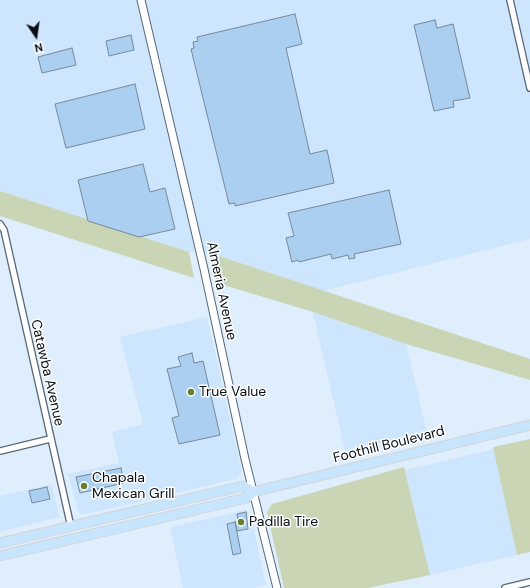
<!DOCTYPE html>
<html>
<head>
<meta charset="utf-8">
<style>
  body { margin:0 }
  #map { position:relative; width:530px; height:588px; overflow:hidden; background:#dfeefd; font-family:"DM Sans",sans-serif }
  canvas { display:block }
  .north { position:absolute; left:16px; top:16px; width:40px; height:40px; -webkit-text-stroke:3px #fff; paint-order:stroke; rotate:167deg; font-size:11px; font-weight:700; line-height:16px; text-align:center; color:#080e13 }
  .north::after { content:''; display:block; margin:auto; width:14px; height:18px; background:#080e13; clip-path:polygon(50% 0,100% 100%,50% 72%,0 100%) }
</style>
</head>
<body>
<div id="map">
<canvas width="530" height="588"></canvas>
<div class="north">N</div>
</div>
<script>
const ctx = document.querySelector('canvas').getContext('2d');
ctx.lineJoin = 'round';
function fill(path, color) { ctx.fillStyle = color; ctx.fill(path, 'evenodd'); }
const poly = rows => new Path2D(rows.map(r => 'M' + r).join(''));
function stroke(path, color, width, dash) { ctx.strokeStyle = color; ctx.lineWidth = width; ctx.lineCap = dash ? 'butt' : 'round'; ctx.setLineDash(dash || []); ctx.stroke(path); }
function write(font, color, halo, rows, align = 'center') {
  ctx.font = font + ' "DM Sans",sans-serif'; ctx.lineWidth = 3; ctx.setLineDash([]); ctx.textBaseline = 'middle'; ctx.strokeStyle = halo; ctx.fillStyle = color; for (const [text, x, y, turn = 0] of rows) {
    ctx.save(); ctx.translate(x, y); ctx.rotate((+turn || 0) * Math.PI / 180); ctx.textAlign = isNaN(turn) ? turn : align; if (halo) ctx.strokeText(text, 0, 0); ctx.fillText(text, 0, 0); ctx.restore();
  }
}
fill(poly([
  [0,0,530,0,530,239,323,291,210,253,189,252,0,191],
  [313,312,406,344,427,433,345,451],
  [207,317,242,472,236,479,82,515,79,513,68,474,119,463,112,432,143,424,120,337],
  [494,449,517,555,430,575,405,470],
  [52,484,59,517,0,532,0,496],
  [246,510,251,516,266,585,253,588,183,588,170,527]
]), '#cde6fd');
fill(poly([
  [0,191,189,252,194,278,0,216],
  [210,253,530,359,530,380,406,344,313,312,217,283],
  [530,439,530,552,517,555,493,447],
  [404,467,430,575,368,588,284,588,267,512,272,504]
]), '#cad5b5');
const building = poly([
  [295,14,302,44,286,48,310,154,327,150,334,183,235,206,235,203,229,204,191,49,194,48,193,42,198,41,197,37,295,14],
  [435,20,437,28,453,24,470,98,453,101,454,107,434,111,414,25,435,20],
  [131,35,134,50,109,56,106,41,131,35],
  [72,48,76,65,42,73,38,57,72,48],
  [135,84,145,129,66,148,55,104,135,84],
  [143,164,150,192,165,188,175,229,139,237,88,221,78,180,143,164],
  [389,190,401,244,354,254,355,258,349,259,348,255,332,259,331,254,299,262,298,260,292,262,286,238,294,236,288,213,389,190],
  [192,353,194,363,203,361,220,435,179,444,172,418,179,416,167,369,181,366,178,357,192,353],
  [121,468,124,483,80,493,76,477,121,468],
  [47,487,50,499,32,503,29,491,47,487],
  [246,512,248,529,237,531,235,522,238,521,237,514,246,512],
  [235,522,241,553,233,555,227,524,235,522]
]);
fill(building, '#abcff0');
stroke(building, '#788999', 1);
const minor = poly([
  [510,0,530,88],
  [0,224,4,230,71,527],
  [0,451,50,439],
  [505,588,530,582]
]);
const tertiary = poly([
  [141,0,204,269,245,459,277,588]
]);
const primary = poly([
  [0,543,243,486,254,492],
  [0,556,246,498,254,492,265,489,530,425]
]);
stroke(minor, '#586877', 8);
stroke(tertiary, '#586877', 9);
stroke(primary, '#d3d4d5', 11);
stroke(minor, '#fff', 5.5);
stroke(tertiary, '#fff', 7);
stroke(primary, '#c8e5fe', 9);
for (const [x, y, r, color] of [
  [191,392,4,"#687f31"],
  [84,486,4,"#687f31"],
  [241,522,4,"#687f31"]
]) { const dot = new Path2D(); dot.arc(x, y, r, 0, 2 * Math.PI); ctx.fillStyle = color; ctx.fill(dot); stroke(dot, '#fff', 1.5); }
write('14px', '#080e13', '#fff', [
  ["Almeria Avenue",221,291,78],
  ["Catawba Avenue",47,373,77],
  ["Foothill Boulevard",389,445,-14]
]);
write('14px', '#080e13', '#fff', [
  ["True Value",199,392],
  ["Chapala",92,478],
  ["Mexican Grill",92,494],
  ["Padilla Tire",249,522]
], 'left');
</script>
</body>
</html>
